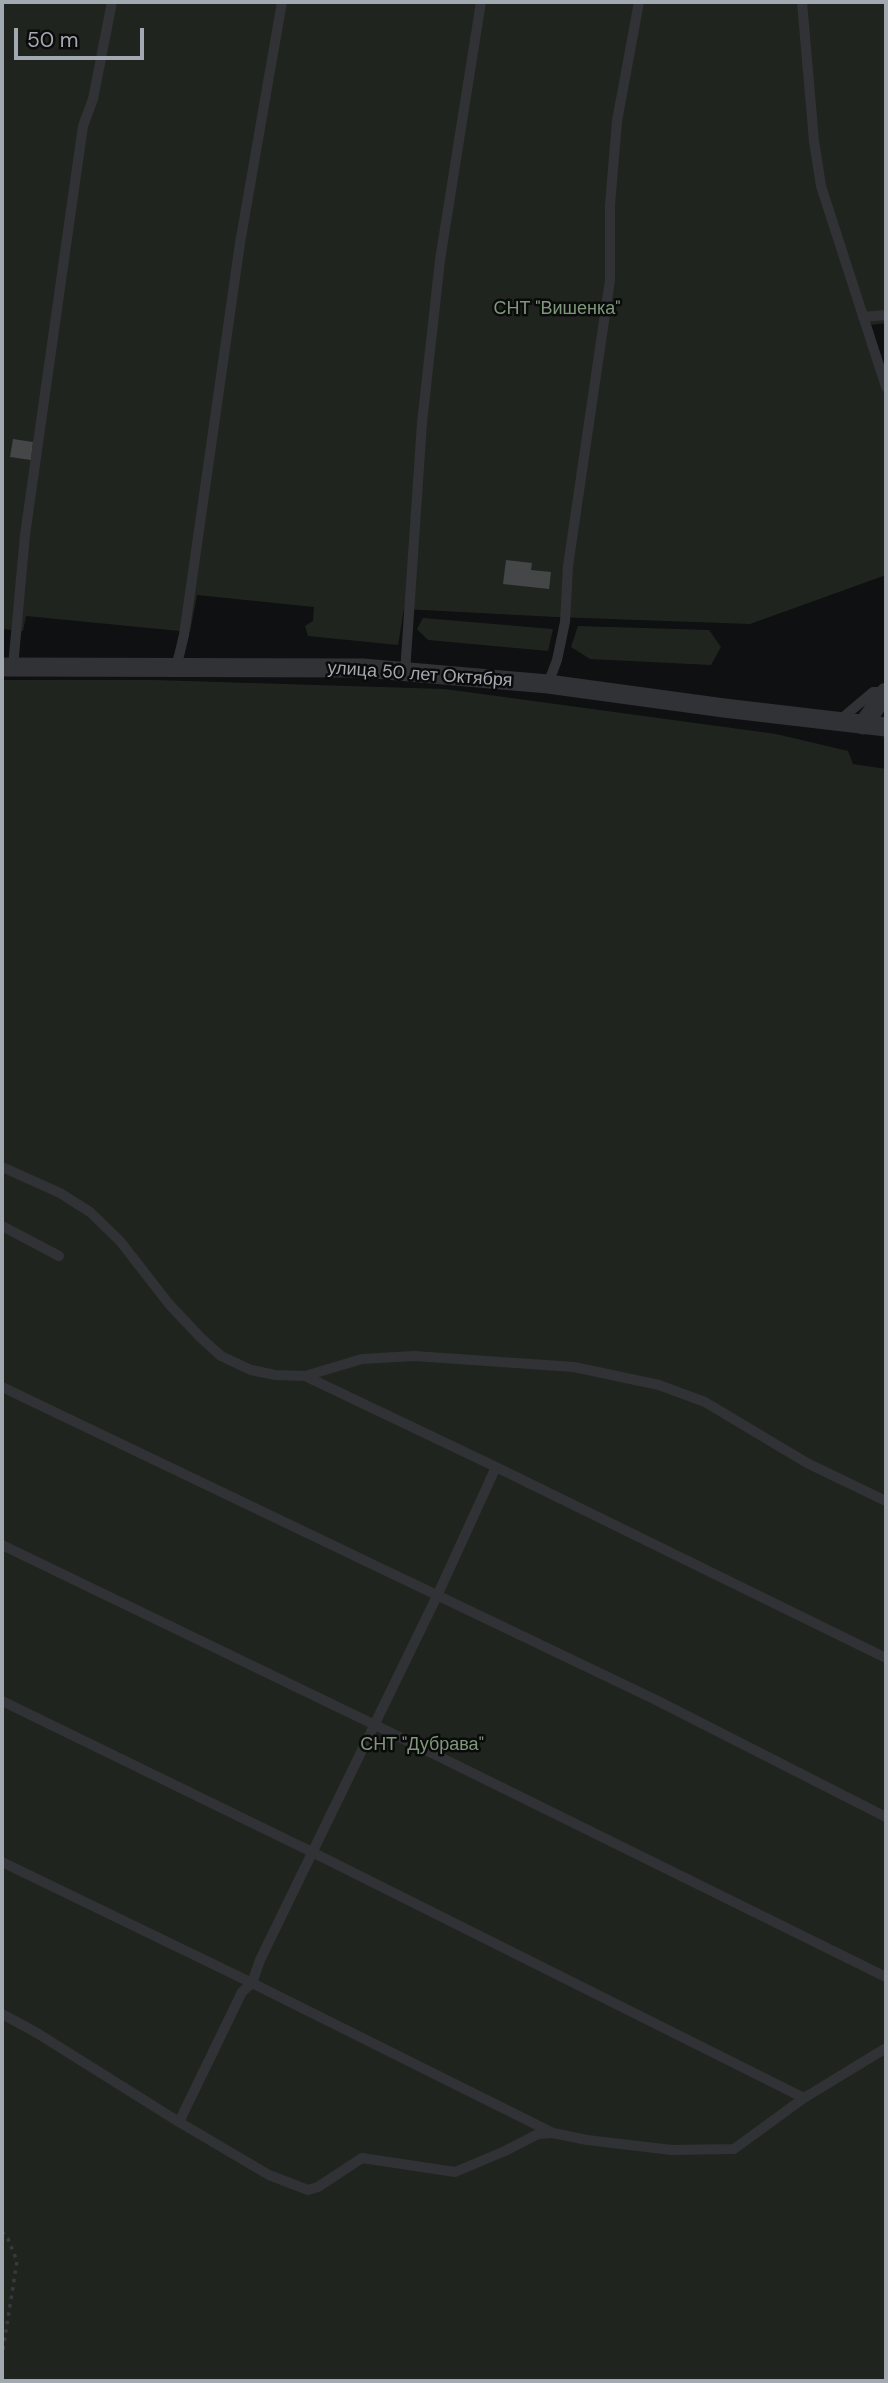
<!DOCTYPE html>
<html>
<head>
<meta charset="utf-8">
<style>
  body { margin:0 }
  #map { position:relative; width:888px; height:2383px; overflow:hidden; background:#0f1011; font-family:"DM Sans",sans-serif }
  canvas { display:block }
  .frame { position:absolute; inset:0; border:4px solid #a2a9b0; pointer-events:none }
  .scale { position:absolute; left:14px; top:28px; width:130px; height:32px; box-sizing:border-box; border:4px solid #a2a9b0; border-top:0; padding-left:9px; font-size:21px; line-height:24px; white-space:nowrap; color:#a2a9b0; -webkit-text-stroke:5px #0b0b0b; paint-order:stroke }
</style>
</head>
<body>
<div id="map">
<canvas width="888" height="2383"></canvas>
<div class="frame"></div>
<div class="scale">50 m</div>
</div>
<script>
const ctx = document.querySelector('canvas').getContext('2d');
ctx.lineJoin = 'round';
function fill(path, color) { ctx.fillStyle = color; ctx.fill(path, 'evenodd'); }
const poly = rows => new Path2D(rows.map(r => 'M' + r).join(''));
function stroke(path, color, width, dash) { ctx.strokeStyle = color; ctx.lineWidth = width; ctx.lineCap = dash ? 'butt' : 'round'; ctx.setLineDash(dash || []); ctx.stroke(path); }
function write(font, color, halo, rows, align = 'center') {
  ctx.font = font + ' "DM Sans",sans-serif'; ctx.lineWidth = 5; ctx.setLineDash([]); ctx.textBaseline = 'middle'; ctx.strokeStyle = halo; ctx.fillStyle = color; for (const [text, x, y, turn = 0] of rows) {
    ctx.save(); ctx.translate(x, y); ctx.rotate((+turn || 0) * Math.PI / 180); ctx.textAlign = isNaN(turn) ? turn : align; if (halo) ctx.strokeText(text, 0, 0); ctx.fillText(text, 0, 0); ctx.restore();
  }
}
fill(poly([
  [2,2,886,2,886,323,871,325,886,371,886,575,750,624,556,617,404,609,398,645,308,636,305,626,313,621,314,607,197,595,190,632,26,616,23,631,2,629],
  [423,618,553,629,548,651,428,640,417,629],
  [578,626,709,630,721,647,711,665,590,659,571,647],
  [2,680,154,680,445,689,776,734,848,751,853,764,886,769,886,2381,2,2381]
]), '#1f251e');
fill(poly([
  [13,439,33,442,31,460,10,457],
  [506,560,532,563,531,570,551,572,549,589,503,584]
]), '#444648');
stroke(poly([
  [2,2232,8,2239,17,2261,2,2356]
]), '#37393c', 3.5, [3.5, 5]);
stroke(poly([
  [802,2,814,141,821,186,886,387],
  [863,317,886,315],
  [13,667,25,535,73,196,83,126,93,99,112,2],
  [176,668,184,635,240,243,282,2],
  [405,672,422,423,440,260,481,2],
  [548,684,557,660,565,622,568,566,610,280,610,205,617,121,639,2],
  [841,719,873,692,886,692],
  [2,1167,60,1193,90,1212,120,1241,169,1304,200,1337,221,1356,251,1370,275,1375,305,1376,362,1359,414,1356,574,1367,659,1385,705,1402,807,1463,886,1501],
  [2,1226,59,1256],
  [2,1387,656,1700,886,1817],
  [496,1467,886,1658],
  [2,1545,373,1724,886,1977],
  [2,1701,312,1852,804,2098],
  [2,1862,252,1983,551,2132],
  [2,2014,37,2033,179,2122,269,2175,308,2190,318,2187,362,2158,455,2172,505,2151,538,2134,553,2133,587,2140,672,2150,734,2149,804,2098,886,2048],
  [179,2122,242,1992,252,1983,260,1960,437,1596,496,1467,305,1376]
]), '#313235', 10);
stroke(poly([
  [2,667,363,668,548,684,724,708,886,727],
  [863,725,886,692]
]), '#313235', 19);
write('18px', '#7f987c', '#0b0b0b', [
  ["СНТ \"Вишенка\"",557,309],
  ["СНТ \"Дубрава\"",422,1745]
]);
write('18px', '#a2a9b0', '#0b0b0b', [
  ["улица 50 лет Октября",420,675,4]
]);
</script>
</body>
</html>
